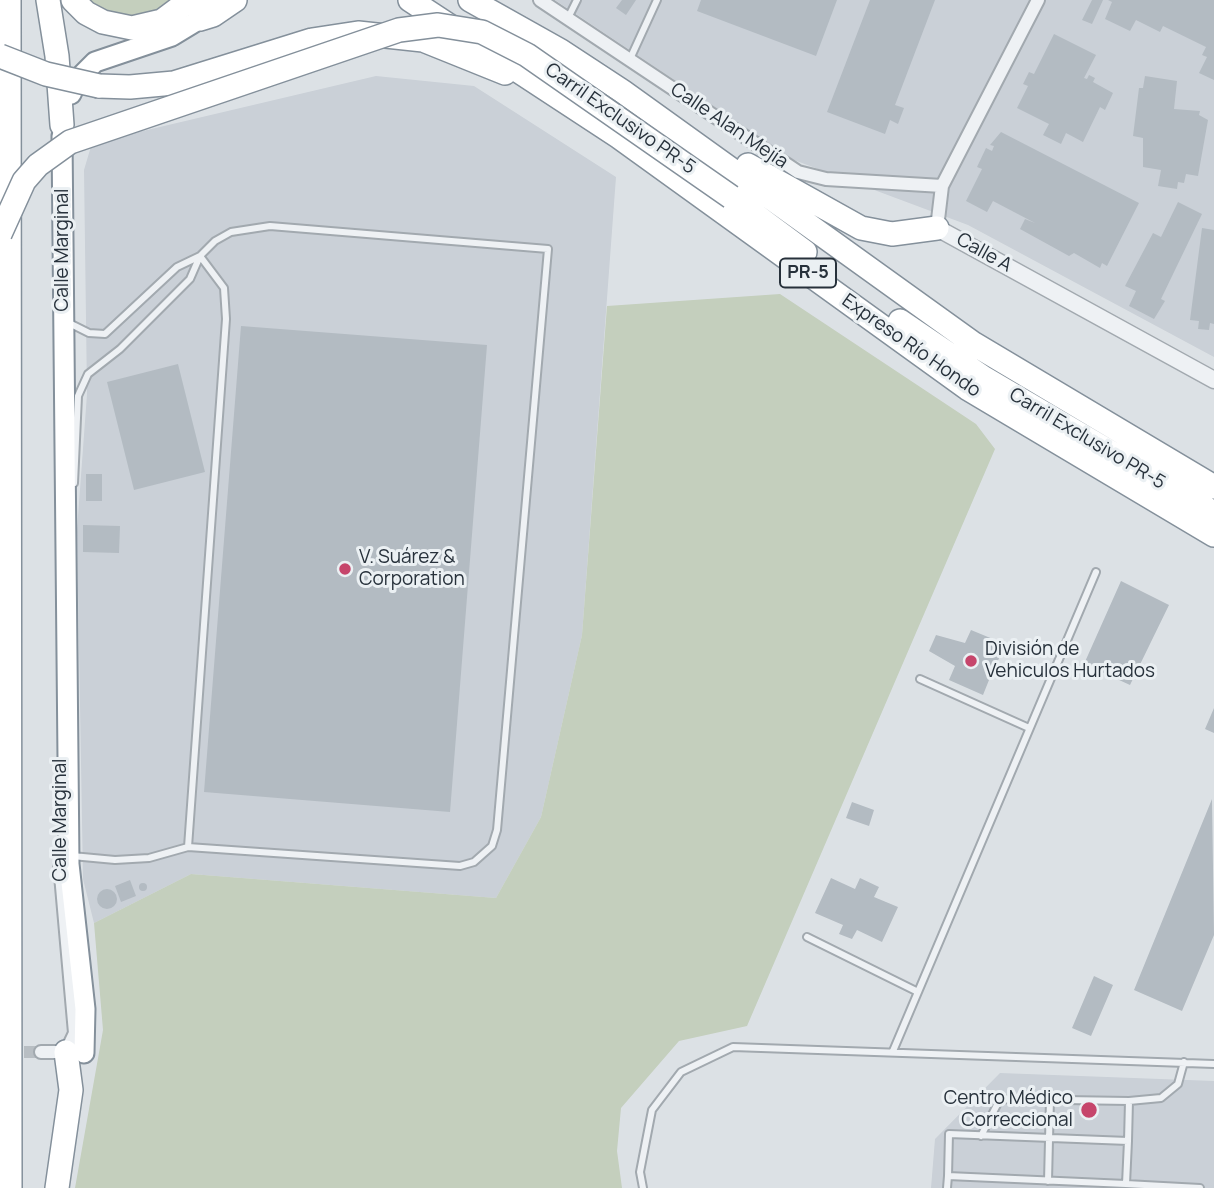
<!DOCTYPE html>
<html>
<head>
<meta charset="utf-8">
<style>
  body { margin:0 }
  canvas { display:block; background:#dce1e5 }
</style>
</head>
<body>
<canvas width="1214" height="1188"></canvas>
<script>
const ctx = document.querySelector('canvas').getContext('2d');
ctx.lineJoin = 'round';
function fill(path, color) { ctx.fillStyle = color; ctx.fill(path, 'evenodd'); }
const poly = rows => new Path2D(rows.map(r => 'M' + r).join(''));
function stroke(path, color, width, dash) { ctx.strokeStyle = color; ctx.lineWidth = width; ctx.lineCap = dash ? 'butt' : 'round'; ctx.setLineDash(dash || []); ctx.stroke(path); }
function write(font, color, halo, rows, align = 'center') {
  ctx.font = font + ' Manrope,sans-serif'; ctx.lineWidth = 6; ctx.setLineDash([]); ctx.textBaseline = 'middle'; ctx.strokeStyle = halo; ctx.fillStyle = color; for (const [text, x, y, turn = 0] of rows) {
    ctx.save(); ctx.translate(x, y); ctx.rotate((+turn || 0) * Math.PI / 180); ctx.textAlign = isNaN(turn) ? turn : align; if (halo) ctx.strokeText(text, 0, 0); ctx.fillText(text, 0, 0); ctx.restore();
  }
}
fill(poly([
  [555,0,1214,0,1214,357,968,225,794,160],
  [376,76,474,86,616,177,582,635,541,817,496,898,191,874,94,923,83,879,77,530,87,394,84,170,92,143],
  [1000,1073,1214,1081,1214,1188,931,1188,935,1139]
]), '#cad0d7');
fill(poly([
  [88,0,179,0,155,14,132,19,111,15],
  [780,294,976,424,995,449,747,1026,679,1041,621,1108,617,1151,622,1188,75,1188,103,1030,94,923,191,874,496,898,541,817,582,635,607,306]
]), '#c4cfbd');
fill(poly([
  [622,0,636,0,626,15,616,8],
  [701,0,837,0,816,56,697,11],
  [870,0,935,0,895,105,904,108,898,124,890,120,885,134,827,112],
  [1092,0,1103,0,1092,24,1082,20],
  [1108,0,1214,0,1214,80,1199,73,1207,57,1202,55,1206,47,1163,26,1160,32,1136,20,1130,31,1105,19,1112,2],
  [1054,34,1096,55,1084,78,1087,79,1089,75,1095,78,1093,82,1113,93,1105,110,1100,107,1083,142,1066,133,1061,144,1043,135,1049,124,1017,108,1028,86,1023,84,1029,72,1034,74],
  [1145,76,1177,81,1174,109,1200,111,1199,115,1208,120,1198,176,1186,174,1184,183,1178,182,1177,189,1158,186,1161,170,1143,167,1143,138,1133,136,1139,88,1143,88],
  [1001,132,1139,203,1107,266,1102,263,1100,268,1074,253,1069,256,1020,229,1025,219,1035,223,993,201,987,212,966,201,982,169,977,167,986,148,992,151,994,146,990,145],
  [1178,202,1202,214,1161,299,1165,301,1154,319,1129,306,1136,291,1125,286,1153,233,1161,237],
  [1202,228,1214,230,1214,324,1210,323,1209,330,1198,329,1199,321,1190,320],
  [241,326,487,345,450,812,204,792],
  [178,364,205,472,134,490,107,382],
  [86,474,102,474,102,501,86,501],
  [83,525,120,526,119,553,83,552],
  [1121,581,1169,605,1130,685,1084,664],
  [971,630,1005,644,997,663,1006,668,1001,679,991,675,983,695,949,680,955,666,929,651,936,635,965,643],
  [1214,708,1214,733,1205,729],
  [1212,799,1214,935,1182,1011,1134,990],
  [852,802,874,810,869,826,846,818],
  [831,878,855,889,860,878,879,887,874,897,898,907,882,942,857,930,852,939,839,934,843,925,815,913],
  [130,880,136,896,121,902,115,886],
  '139 887a4 4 0 1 1 8 0a4 4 0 1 1-8 0Z',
  '97 899a10 10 0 1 1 20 0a10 10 0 1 1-20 0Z',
  [1094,976,1113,985,1091,1036,1072,1028]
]), '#b3bbc2');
stroke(poly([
  [6,1052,41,1052]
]), '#b8bec3', 12, [12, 6]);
const service = poly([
  [568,18,577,0],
  [630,59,657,0],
  [69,323,89,333,105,334,177,267,200,256],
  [74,483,78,396,88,374,120,349,190,279,200,256,215,241,231,232,270,226,548,249,497,830,492,846,474,862,460,866,188,847],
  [920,679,1029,728],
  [72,856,115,860,149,858,188,847,226,319,224,288,200,256],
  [807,937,918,992],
  [893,1051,1096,572],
  [981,1136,1000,1099,1129,1101,1161,1098,1178,1084,1184,1062],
  [1128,1141,949,1134,948,1176,1126,1184,1128,1141,1129,1101],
  [1048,1181,1050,1099],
  [1126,1184,1200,1188],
  [643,1188,640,1172,652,1110,681,1072,733,1047,1214,1064],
  [947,1188,948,1176]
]);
const minor = poly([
  [540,0,798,172,826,179,942,186],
  [937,228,942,186,1038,0],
  [41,1052,66,1052,75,1033,60,864]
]);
const tertiary = poly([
  [937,228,1214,380]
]);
const trunk = poly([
  [71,94,78,79,95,62,172,36,200,19,212,0],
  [62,136,69,864,85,1009,84,1053]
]);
const motorway = poly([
  [9,0,10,1188],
  [48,0,57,56,62,125],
  [73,0,86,13,103,22,132,28,162,21,190,0],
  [410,0,619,137,967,388,1214,535],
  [470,0,561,51,622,91,974,344,1214,487],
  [200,19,213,15,235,0],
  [99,86,130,87,174,83,312,40,358,33,423,40,505,73],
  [748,165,861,228,892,234,937,228],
  [731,197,805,252],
  [900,321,984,378,1214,513],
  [57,1188,71,1090,66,1052]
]);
stroke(service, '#a2a9af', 10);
stroke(minor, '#a2a9af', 16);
stroke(tertiary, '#a2a9af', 19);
stroke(trunk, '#84909b', 23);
stroke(motorway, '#84909b', 26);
stroke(service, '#eef1f4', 6);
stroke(minor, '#eef1f4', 12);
stroke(tertiary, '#eef1f4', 16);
stroke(trunk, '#fff', 19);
stroke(motorway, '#fff', 23);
const motorwayBridge = poly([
  [0,56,46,74,99,86],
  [0,234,24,181,38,165,70,142,399,30,438,25,482,32,527,55,731,197]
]);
stroke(motorwayBridge, '#84909b', 26, []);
stroke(motorwayBridge, '#fff', 23);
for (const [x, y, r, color] of [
  [345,569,7,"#c6456b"],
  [971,661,7,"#c6456b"],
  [1089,1110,9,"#c6456b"]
]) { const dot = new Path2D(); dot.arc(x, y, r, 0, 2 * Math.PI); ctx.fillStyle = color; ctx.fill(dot); stroke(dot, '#ebf0f3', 2.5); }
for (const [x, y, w] of [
  [808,273,56]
]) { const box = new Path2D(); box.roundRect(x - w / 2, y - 14.5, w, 29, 5); ctx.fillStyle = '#ebf0f3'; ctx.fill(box); stroke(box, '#27313b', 2); }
write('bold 18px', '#27313b', null, [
  ["PR-5",808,273]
]);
write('19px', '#27313b', '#ebf0f3', [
  ["Carril Exclusivo PR-5",620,119,35],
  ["Calle Alan Mejía",729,126,34],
  ["Calle Marginal",63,250,-90],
  ["Calle A",984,253,29],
  ["Expreso Río Hondo",911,346,35],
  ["Carril Exclusivo PR-5",1087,439,31],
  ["Calle Marginal",61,820,-90]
]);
write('19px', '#27313b', '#ebf0f3', [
  ["V. Suárez &",359,558],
  ["Corporation",359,580],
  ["División de",985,650],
  ["Vehiculos Hurtados",985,672],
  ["Centro Médico",1073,1099,"right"],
  ["Correccional",1073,1121,"right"]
], 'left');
</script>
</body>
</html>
